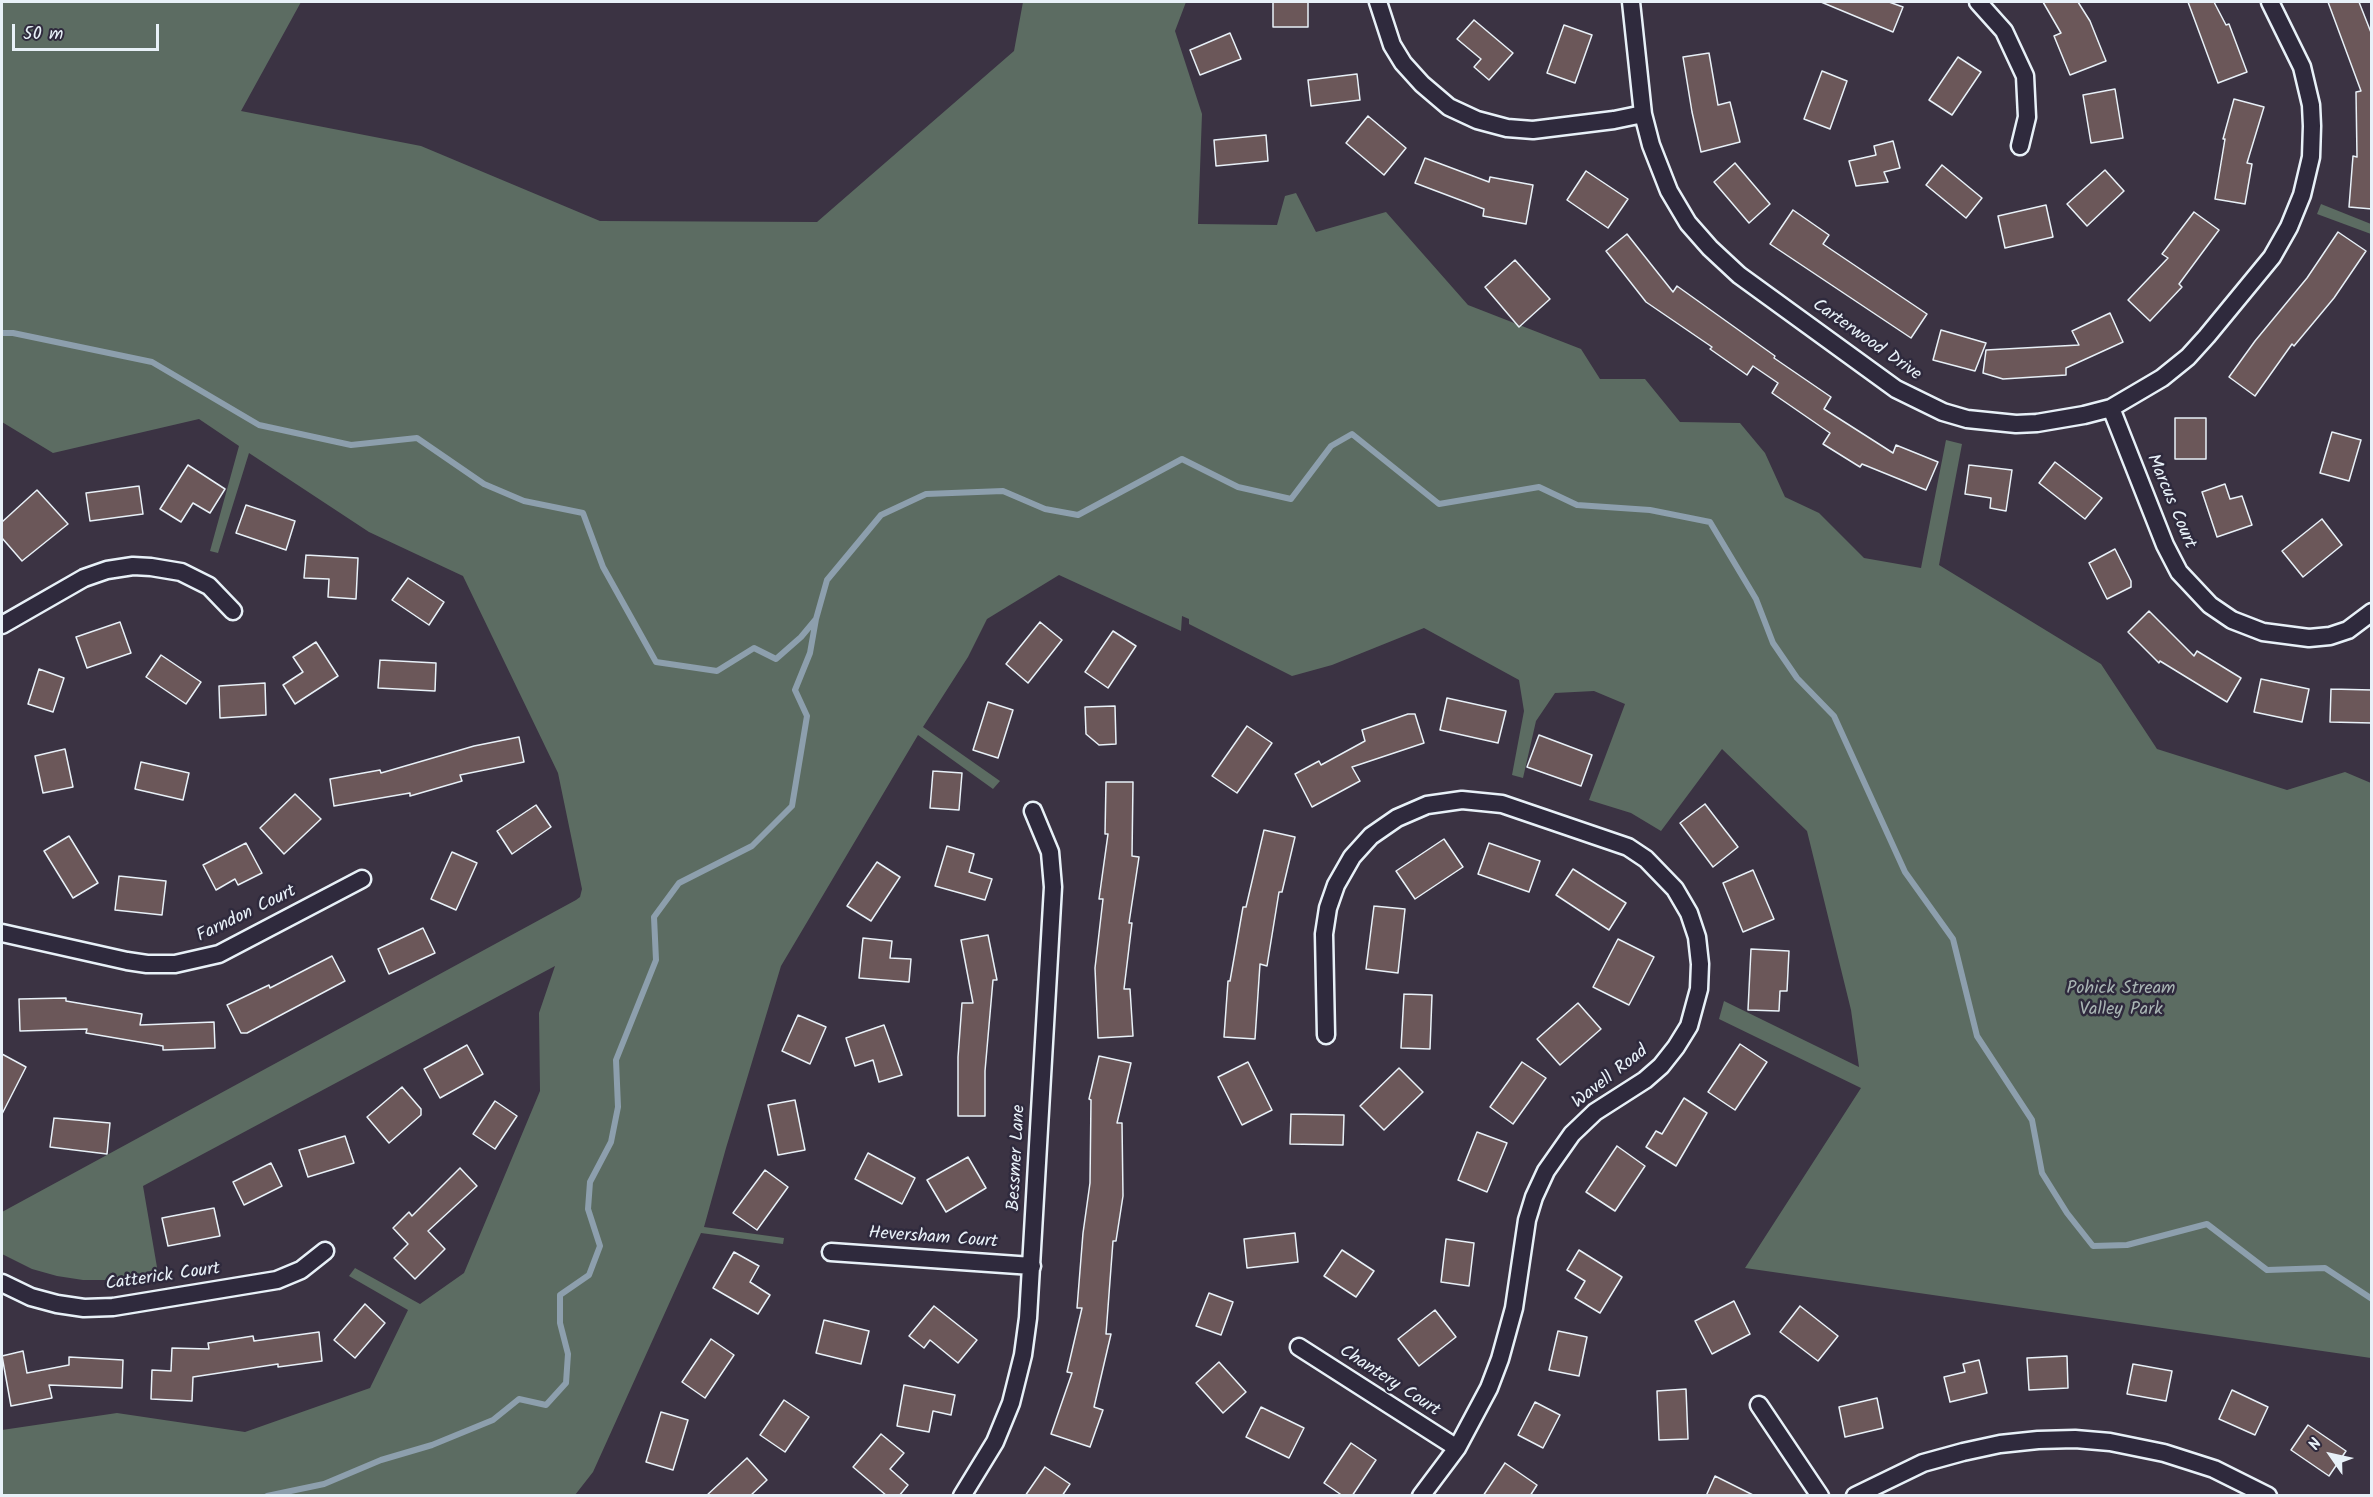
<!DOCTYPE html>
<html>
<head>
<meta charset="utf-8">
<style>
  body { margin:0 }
  #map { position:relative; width:2373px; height:1497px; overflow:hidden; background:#3b3343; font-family:Kalam,sans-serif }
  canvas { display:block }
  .frame { position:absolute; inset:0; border:3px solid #e8f1f8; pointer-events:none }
  .north { position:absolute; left:2301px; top:1425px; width:60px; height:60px; -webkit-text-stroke:4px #2f2a3d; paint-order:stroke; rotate:304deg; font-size:16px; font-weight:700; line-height:24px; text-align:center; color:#e8f1f8 }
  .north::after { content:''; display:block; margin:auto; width:21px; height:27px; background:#e8f1f8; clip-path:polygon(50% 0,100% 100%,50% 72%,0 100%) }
  .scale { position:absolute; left:12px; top:24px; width:147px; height:27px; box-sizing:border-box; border:3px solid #e8f1f8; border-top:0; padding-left:8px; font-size:18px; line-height:21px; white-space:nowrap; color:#e8f1f8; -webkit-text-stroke:4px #2f2a3d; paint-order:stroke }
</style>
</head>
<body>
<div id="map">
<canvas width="2373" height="1497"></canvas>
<div class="frame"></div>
<div class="north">N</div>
<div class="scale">50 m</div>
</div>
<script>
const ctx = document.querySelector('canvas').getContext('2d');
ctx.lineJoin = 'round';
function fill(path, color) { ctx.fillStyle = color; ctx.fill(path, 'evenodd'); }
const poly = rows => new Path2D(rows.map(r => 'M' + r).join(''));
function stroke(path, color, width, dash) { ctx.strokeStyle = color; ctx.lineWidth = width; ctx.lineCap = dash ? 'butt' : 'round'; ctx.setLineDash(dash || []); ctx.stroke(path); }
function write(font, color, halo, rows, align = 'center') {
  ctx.font = font + ' Kalam,sans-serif'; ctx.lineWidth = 5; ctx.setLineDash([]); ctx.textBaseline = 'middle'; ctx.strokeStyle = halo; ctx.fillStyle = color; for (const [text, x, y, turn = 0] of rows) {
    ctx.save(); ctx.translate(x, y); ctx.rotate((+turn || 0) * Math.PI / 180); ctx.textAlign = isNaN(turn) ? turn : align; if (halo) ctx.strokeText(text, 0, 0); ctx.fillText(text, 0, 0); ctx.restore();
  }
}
fill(poly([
  [2,2,301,2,241,111,421,146,600,221,817,222,1014,51,1023,2,1186,2,1175,31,1202,114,1198,224,1277,225,1285,196,1296,193,1316,232,1386,212,1468,305,1581,349,1600,379,1645,379,1680,422,1740,423,1765,453,1785,497,1819,513,1864,558,1921,568,1946,440,1962,444,1939,565,2101,664,2157,749,2287,790,2345,772,2371,783,2371,1358,1745,1268,1861,1088,1719,1019,1724,1001,1859,1067,1851,1010,1807,831,1722,749,1661,831,1631,813,1589,800,1625,704,1594,691,1555,693,1536,721,1523,778,1512,775,1524,711,1519,680,1424,628,1332,665,1292,676,1189,624,1189,619,1182,616,1181,631,1059,575,987,619,968,657,923,727,1000,781,993,789,918,735,781,966,726,1148,704,1227,784,1238,783,1244,701,1233,593,1472,575,1495,2,1496,2,1430,117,1413,245,1432,370,1388,408,1310,349,1276,355,1268,420,1304,464,1273,540,1091,539,1013,555,966,143,1186,158,1273,118,1280,83,1280,57,1276,32,1269,2,1254,2,1212,576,900,580,897,582,889,558,773,463,576,369,532,249,453,218,553,210,551,239,446,199,419,53,453,2,422],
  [2321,204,2371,224,2371,234,2317,214]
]), '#5c6c62');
stroke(poly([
  [2,333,13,333,152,362,259,425,351,445,417,438,484,484,524,501,583,513,603,567,656,662,717,671,754,648,776,659,801,637,816,619,827,580,881,515,926,494,1003,491,1045,509,1078,515,1182,459,1238,487,1291,499,1331,446,1352,434,1439,504,1539,487,1577,505,1650,510,1710,522,1756,599,1773,643,1797,678,1834,716,1905,872,1953,939,1977,1036,2032,1120,2042,1173,2067,1213,2093,1246,2127,1245,2207,1224,2267,1270,2325,1268,2372,1299],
  [267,1496,324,1484,381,1460,432,1445,493,1420,519,1399,546,1405,566,1383,568,1354,560,1323,560,1295,589,1275,600,1246,588,1209,590,1182,611,1142,618,1107,616,1060,656,960,654,917,679,883,752,846,792,806,807,716,795,690,810,653,816,619]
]), '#8d9fad', 6);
const building = poly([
  [1273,2,1308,2,1308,27,1273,27,1273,2],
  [1821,2,1889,2,1903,7,1893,32,1821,2],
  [2043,2,2078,2,2090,21,2106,61,2070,75,2054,36,2061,33,2043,2],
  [2188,2,2214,2,2226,25,2229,24,2247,72,2218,83,2188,2],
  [2328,2,2359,2,2372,35,2372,209,2349,207,2353,156,2357,157,2356,92,2361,91,2328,2],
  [1474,20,1513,53,1489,80,1474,67,1481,59,1457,39,1474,20],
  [1564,25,1592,35,1575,83,1547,73,1564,25],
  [1230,33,1241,59,1200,75,1190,50,1230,33],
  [1709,53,1718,105,1730,102,1740,142,1701,152,1692,112,1683,57,1709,53],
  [1958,57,1981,72,1952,115,1929,100,1958,57],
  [1822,71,1847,81,1830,129,1804,119,1822,71],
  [1357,74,1360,100,1311,106,1308,80,1357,74],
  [2115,89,2123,138,2091,143,2083,95,2115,89],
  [2234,99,2264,107,2247,163,2252,164,2245,204,2215,199,2225,139,2223,139,2234,99],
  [1368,116,1406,148,1384,175,1346,143,1368,116],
  [1266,135,1268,161,1216,166,1214,140,1266,135],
  [1893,141,1900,168,1884,172,1888,182,1856,186,1849,161,1876,155,1874,146,1893,141],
  [1425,158,1489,182,1490,177,1533,185,1526,224,1483,216,1484,209,1415,183,1425,158],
  [1735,163,1770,204,1749,223,1714,182,1735,163],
  [1942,165,1982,198,1966,218,1926,185,1942,165],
  [2105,170,2124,191,2087,226,2067,204,2105,170],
  [1586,171,1628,199,1608,228,1567,200,1586,171],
  [2046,205,2053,237,2005,248,1998,216,2046,205],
  [1793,210,1829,235,1823,244,1927,314,1911,338,1770,244,1793,210],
  [2194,212,2219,230,2179,284,2182,287,2150,321,2128,300,2168,258,2162,254,2194,212],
  [2338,232,2366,251,2334,298,2294,346,2292,344,2255,396,2229,377,2255,341,2307,278,2338,232],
  [1627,234,1673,292,1677,286,1775,356,1774,358,1831,397,1824,409,1893,453,1896,445,1938,462,1926,490,1862,464,1860,467,1823,444,1830,433,1772,393,1778,383,1753,366,1747,375,1710,349,1712,347,1646,302,1606,251,1627,234],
  [1515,260,1550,299,1519,327,1485,287,1515,260],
  [2110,313,2123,342,2066,368,2066,375,2003,379,1983,373,1986,350,2079,345,2072,331,2110,313],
  [1941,330,1986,343,1975,371,1933,360,1941,330],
  [2175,418,2206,418,2206,459,2175,459,2175,418],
  [2332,432,2361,440,2349,481,2320,473,2332,432],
  [2055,462,2102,498,2085,519,2039,483,2055,462],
  [188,465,225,489,210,513,193,503,181,522,160,509,188,465],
  [1969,465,2012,470,2006,511,1990,508,1991,498,1965,494,1969,465],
  [2225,484,2230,499,2242,496,2252,525,2217,537,2202,492,2225,484],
  [139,486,143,514,90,521,86,493,139,486],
  [37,490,68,524,22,561,2,538,2,522,37,490],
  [246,505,295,521,286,550,236,533,246,505],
  [2322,519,2342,545,2303,577,2282,551,2322,519],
  [2115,549,2131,581,2131,587,2107,599,2089,563,2115,549],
  [306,555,358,558,356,599,328,597,329,579,304,578,306,555],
  [408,578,444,602,429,625,392,600,408,578],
  [2149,611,2194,656,2197,651,2241,678,2227,702,2160,661,2159,663,2128,632,2149,611],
  [120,622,131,653,87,668,76,637,120,622],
  [1040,622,1062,640,1028,683,1006,664,1040,622],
  [1113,631,1136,646,1108,688,1085,672,1113,631],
  [316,642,338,676,295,704,283,685,303,672,293,657,316,642],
  [161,655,201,682,186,704,146,677,161,655],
  [380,660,436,663,435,691,378,688,380,660],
  [39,669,64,678,53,712,28,704,39,669],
  [2261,679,2309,689,2302,722,2254,712,2261,679],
  [265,683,266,715,220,718,219,686,265,683],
  [2331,689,2372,690,2372,723,2330,722,2331,689],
  [1447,698,1506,711,1498,743,1440,730,1447,698],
  [988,702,1013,710,998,758,973,750,988,702],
  [1115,706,1116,744,1099,745,1086,734,1085,707,1115,706],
  [1408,714,1415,714,1424,743,1352,767,1360,781,1312,807,1295,774,1319,761,1321,765,1365,741,1362,730,1408,714],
  [1247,726,1272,743,1237,793,1212,776,1247,726],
  [1539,735,1592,755,1581,786,1527,767,1539,735],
  [519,737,524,762,460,775,462,781,410,796,410,793,334,806,330,779,380,770,381,773,474,746,519,737],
  [65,749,73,787,43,793,35,756,65,749],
  [141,762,189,773,183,800,135,789,141,762],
  [933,771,962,773,959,810,930,808,933,771],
  [1106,782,1133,782,1132,856,1139,857,1129,923,1132,923,1124,989,1130,989,1133,1036,1098,1038,1095,968,1103,899,1099,899,1108,834,1105,834,1106,782],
  [295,794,321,819,284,854,260,828,295,794],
  [1705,804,1738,847,1713,867,1680,823,1705,804],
  [536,805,551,827,512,854,497,831,536,805],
  [1264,830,1295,837,1282,892,1279,892,1267,966,1260,964,1255,1039,1224,1037,1228,981,1230,981,1243,907,1246,907,1264,830],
  [69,836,98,883,73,898,44,851,69,836],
  [1444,839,1463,867,1415,899,1396,871,1444,839],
  [246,843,262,873,238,885,235,879,216,890,203,865,246,843],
  [1489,843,1540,861,1529,892,1478,874,1489,843],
  [947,846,974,854,969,872,992,879,985,900,935,886,947,846],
  [452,852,477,863,456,910,431,899,452,852],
  [877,862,900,877,871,921,847,906,877,862],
  [1573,869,1626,903,1609,930,1556,895,1573,869],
  [1753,870,1774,919,1743,932,1723,883,1753,870],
  [119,876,166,881,162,915,115,910,119,876],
  [1374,906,1405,909,1398,973,1366,969,1374,906],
  [423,928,435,953,389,974,378,949,423,928],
  [988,935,997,980,993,980,985,1071,985,1116,958,1116,958,1057,962,1003,973,1003,961,940,988,935],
  [863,938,892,941,890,958,911,959,909,982,859,978,863,938],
  [1618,939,1654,957,1629,1005,1593,987,1618,939],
  [1751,949,1789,951,1787,991,1780,991,1779,1011,1748,1010,1751,949],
  [332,956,345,981,247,1033,241,1033,227,1005,269,985,270,988,332,956],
  [1404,994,1432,995,1430,1049,1401,1048,1404,994],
  [66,998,66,1001,142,1014,140,1025,214,1022,215,1048,163,1050,163,1046,86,1033,87,1029,20,1031,19,999,66,998],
  [1578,1003,1601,1029,1560,1065,1537,1039,1578,1003],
  [798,1015,826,1027,810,1064,782,1051,798,1015],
  [884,1025,902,1075,879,1082,873,1060,855,1066,846,1038,884,1025],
  [1740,1044,1767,1062,1735,1110,1708,1092,1740,1044],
  [467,1045,483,1074,440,1098,424,1069,467,1045],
  [2,1054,26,1067,2,1114,2,1054],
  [1099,1056,1131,1063,1117,1123,1122,1123,1123,1196,1116,1241,1113,1241,1106,1334,1111,1334,1094,1407,1103,1410,1090,1447,1051,1434,1072,1373,1067,1372,1082,1308,1077,1308,1083,1233,1090,1183,1091,1100,1089,1099,1099,1056],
  [1248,1062,1272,1110,1242,1125,1218,1077,1248,1062],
  [1522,1062,1546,1078,1513,1124,1490,1107,1522,1062],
  [1399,1068,1423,1092,1384,1130,1360,1106,1399,1068],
  [402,1087,421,1109,421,1115,389,1143,367,1117,402,1087],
  [1684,1098,1707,1113,1676,1166,1646,1147,1656,1131,1662,1134,1684,1098],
  [795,1100,805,1150,778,1155,768,1105,795,1100],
  [495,1101,517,1116,495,1149,473,1134,495,1101],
  [1291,1114,1344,1115,1343,1145,1290,1144,1291,1114],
  [54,1118,110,1123,107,1154,50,1147,54,1118],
  [1477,1132,1507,1143,1487,1192,1458,1180,1477,1132],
  [345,1136,354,1163,308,1177,299,1150,345,1136],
  [1617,1146,1645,1166,1615,1211,1586,1192,1617,1146],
  [868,1153,915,1178,902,1204,855,1179,868,1153],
  [968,1157,986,1188,946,1212,927,1180,968,1157],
  [271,1163,282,1186,244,1205,233,1182,271,1163],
  [460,1168,477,1186,428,1231,445,1249,415,1279,394,1258,408,1244,393,1228,409,1212,412,1216,460,1168],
  [765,1170,788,1187,757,1230,733,1213,765,1170],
  [214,1208,220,1236,168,1246,162,1218,214,1208],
  [1295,1233,1298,1262,1247,1268,1244,1239,1295,1233],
  [1446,1239,1474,1243,1469,1286,1441,1282,1446,1239],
  [1342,1250,1374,1271,1356,1297,1324,1276,1342,1250],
  [1579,1250,1622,1277,1600,1313,1575,1298,1585,1281,1567,1270,1579,1250],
  [734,1252,759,1266,750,1282,770,1295,758,1314,713,1288,734,1252],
  [1209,1293,1233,1302,1221,1335,1196,1326,1209,1293],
  [1734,1301,1750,1334,1712,1354,1695,1321,1734,1301],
  [365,1304,385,1323,355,1358,334,1340,365,1304],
  [934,1306,977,1340,958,1363,930,1340,924,1348,909,1336,934,1306],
  [1800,1306,1838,1336,1818,1361,1780,1332,1800,1306],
  [1435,1310,1456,1337,1419,1366,1398,1339,1435,1310],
  [824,1320,869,1331,861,1364,816,1353,824,1320],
  [1558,1331,1587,1337,1579,1376,1549,1370,1558,1331],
  [319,1332,322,1361,278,1367,278,1364,193,1377,192,1401,151,1399,152,1370,171,1371,172,1348,209,1349,208,1343,253,1336,254,1341,319,1332],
  [711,1339,734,1355,705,1398,682,1382,711,1339],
  [23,1351,27,1373,69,1365,69,1357,123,1360,122,1388,49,1385,52,1398,11,1406,2,1356,23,1351],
  [2067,1356,2068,1388,2029,1390,2027,1358,2067,1356],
  [1979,1360,1987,1393,1950,1402,1944,1377,1965,1372,1963,1364,1979,1360],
  [1219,1362,1246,1392,1223,1413,1196,1383,1219,1362],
  [2133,1364,2172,1371,2166,1401,2127,1394,2133,1364],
  [904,1385,955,1395,951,1415,933,1411,929,1432,897,1426,904,1385],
  [1686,1389,1688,1439,1659,1440,1657,1391,1686,1389],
  [2232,1390,2268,1407,2255,1435,2219,1419,2232,1390],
  [1877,1398,1883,1428,1845,1437,1839,1407,1877,1398],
  [784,1400,809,1417,785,1452,760,1435,784,1400],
  [1535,1402,1560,1415,1543,1448,1518,1435,1535,1402],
  [1261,1407,1304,1428,1289,1458,1246,1437,1261,1407],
  [661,1412,688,1420,673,1470,646,1462,661,1412],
  [2308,1425,2346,1451,2329,1476,2291,1450,2308,1425],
  [881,1434,904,1453,890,1469,908,1485,899,1496,887,1496,853,1467,881,1434],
  [1351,1443,1376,1460,1352,1496,1343,1496,1324,1483,1351,1443],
  [747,1458,767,1480,750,1496,706,1496,747,1458],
  [1505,1463,1537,1485,1530,1496,1483,1496,1505,1463],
  [1045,1467,1070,1484,1062,1496,1025,1496,1045,1467],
  [1715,1476,1755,1496,1706,1496,1715,1476]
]);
fill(building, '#6b5759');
stroke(building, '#e8f1f8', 1.5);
const street = poly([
  [1378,2,1392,45,1403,63,1422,84,1449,107,1477,120,1507,128,1533,130,1614,120,1643,114],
  [1631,2,1643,114,1651,145,1669,191,1688,223,1710,248,1739,275,1896,389,1943,412,1967,419,2016,424,2037,423,2084,415,2111,408,2162,378,2188,357,2207,336,2272,257,2289,227,2302,195,2311,157,2312,126,2311,105,2302,67,2270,2],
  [1978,2,2004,31,2025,76,2027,117,2020,146],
  [2111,408,2165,545,2179,572,2210,605,2232,620,2263,632,2309,638,2330,636,2348,630,2372,612],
  [2,625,84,578,107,570,133,566,151,567,181,572,209,586,233,611],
  [2,933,127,961,147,964,175,964,219,954,362,879],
  [1326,1035,1324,934,1328,908,1336,885,1352,857,1371,836,1397,818,1427,805,1462,800,1502,804,1628,847,1646,859,1675,889,1689,913,1697,937,1700,964,1699,989,1689,1026,1676,1047,1661,1066,1645,1080,1595,1112,1572,1134,1546,1171,1534,1197,1527,1220,1514,1308,1500,1359,1489,1388,1457,1448,1421,1496],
  [831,1252,1032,1266],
  [2,1283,31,1297,57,1304,84,1308,113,1307,277,1280,301,1270,325,1251],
  [1299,1347,1457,1448],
  [1759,1405,1820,1496],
  [962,1496,995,1442,1011,1403,1023,1355,1028,1318,1053,887,1050,852,1033,811],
  [1855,1496,1923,1463,1963,1452,2000,1444,2038,1440,2075,1439,2110,1442,2164,1453,2214,1469,2268,1496]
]);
stroke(street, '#e8f1f8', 21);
stroke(street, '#2f2a3d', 16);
write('18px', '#e8f1f8', '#2f2a3d', [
  ["Carterwood Drive",1866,341,35],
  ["Marcus Court",2170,502,67],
  ["Farndon Court",247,915,-26],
  ["Wavell Road",1611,1078,-38],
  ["Bessmer Lane",1018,1158,-87],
  ["Heversham Court",933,1239,4],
  ["Catterick Court",163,1278,-8],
  ["Chantery Court",1389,1382,33]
]);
write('18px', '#a9b5b4', '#2f2a3d', [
  ["Pohick Stream",2121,990],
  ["Valley Park",2121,1011]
]);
</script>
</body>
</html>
